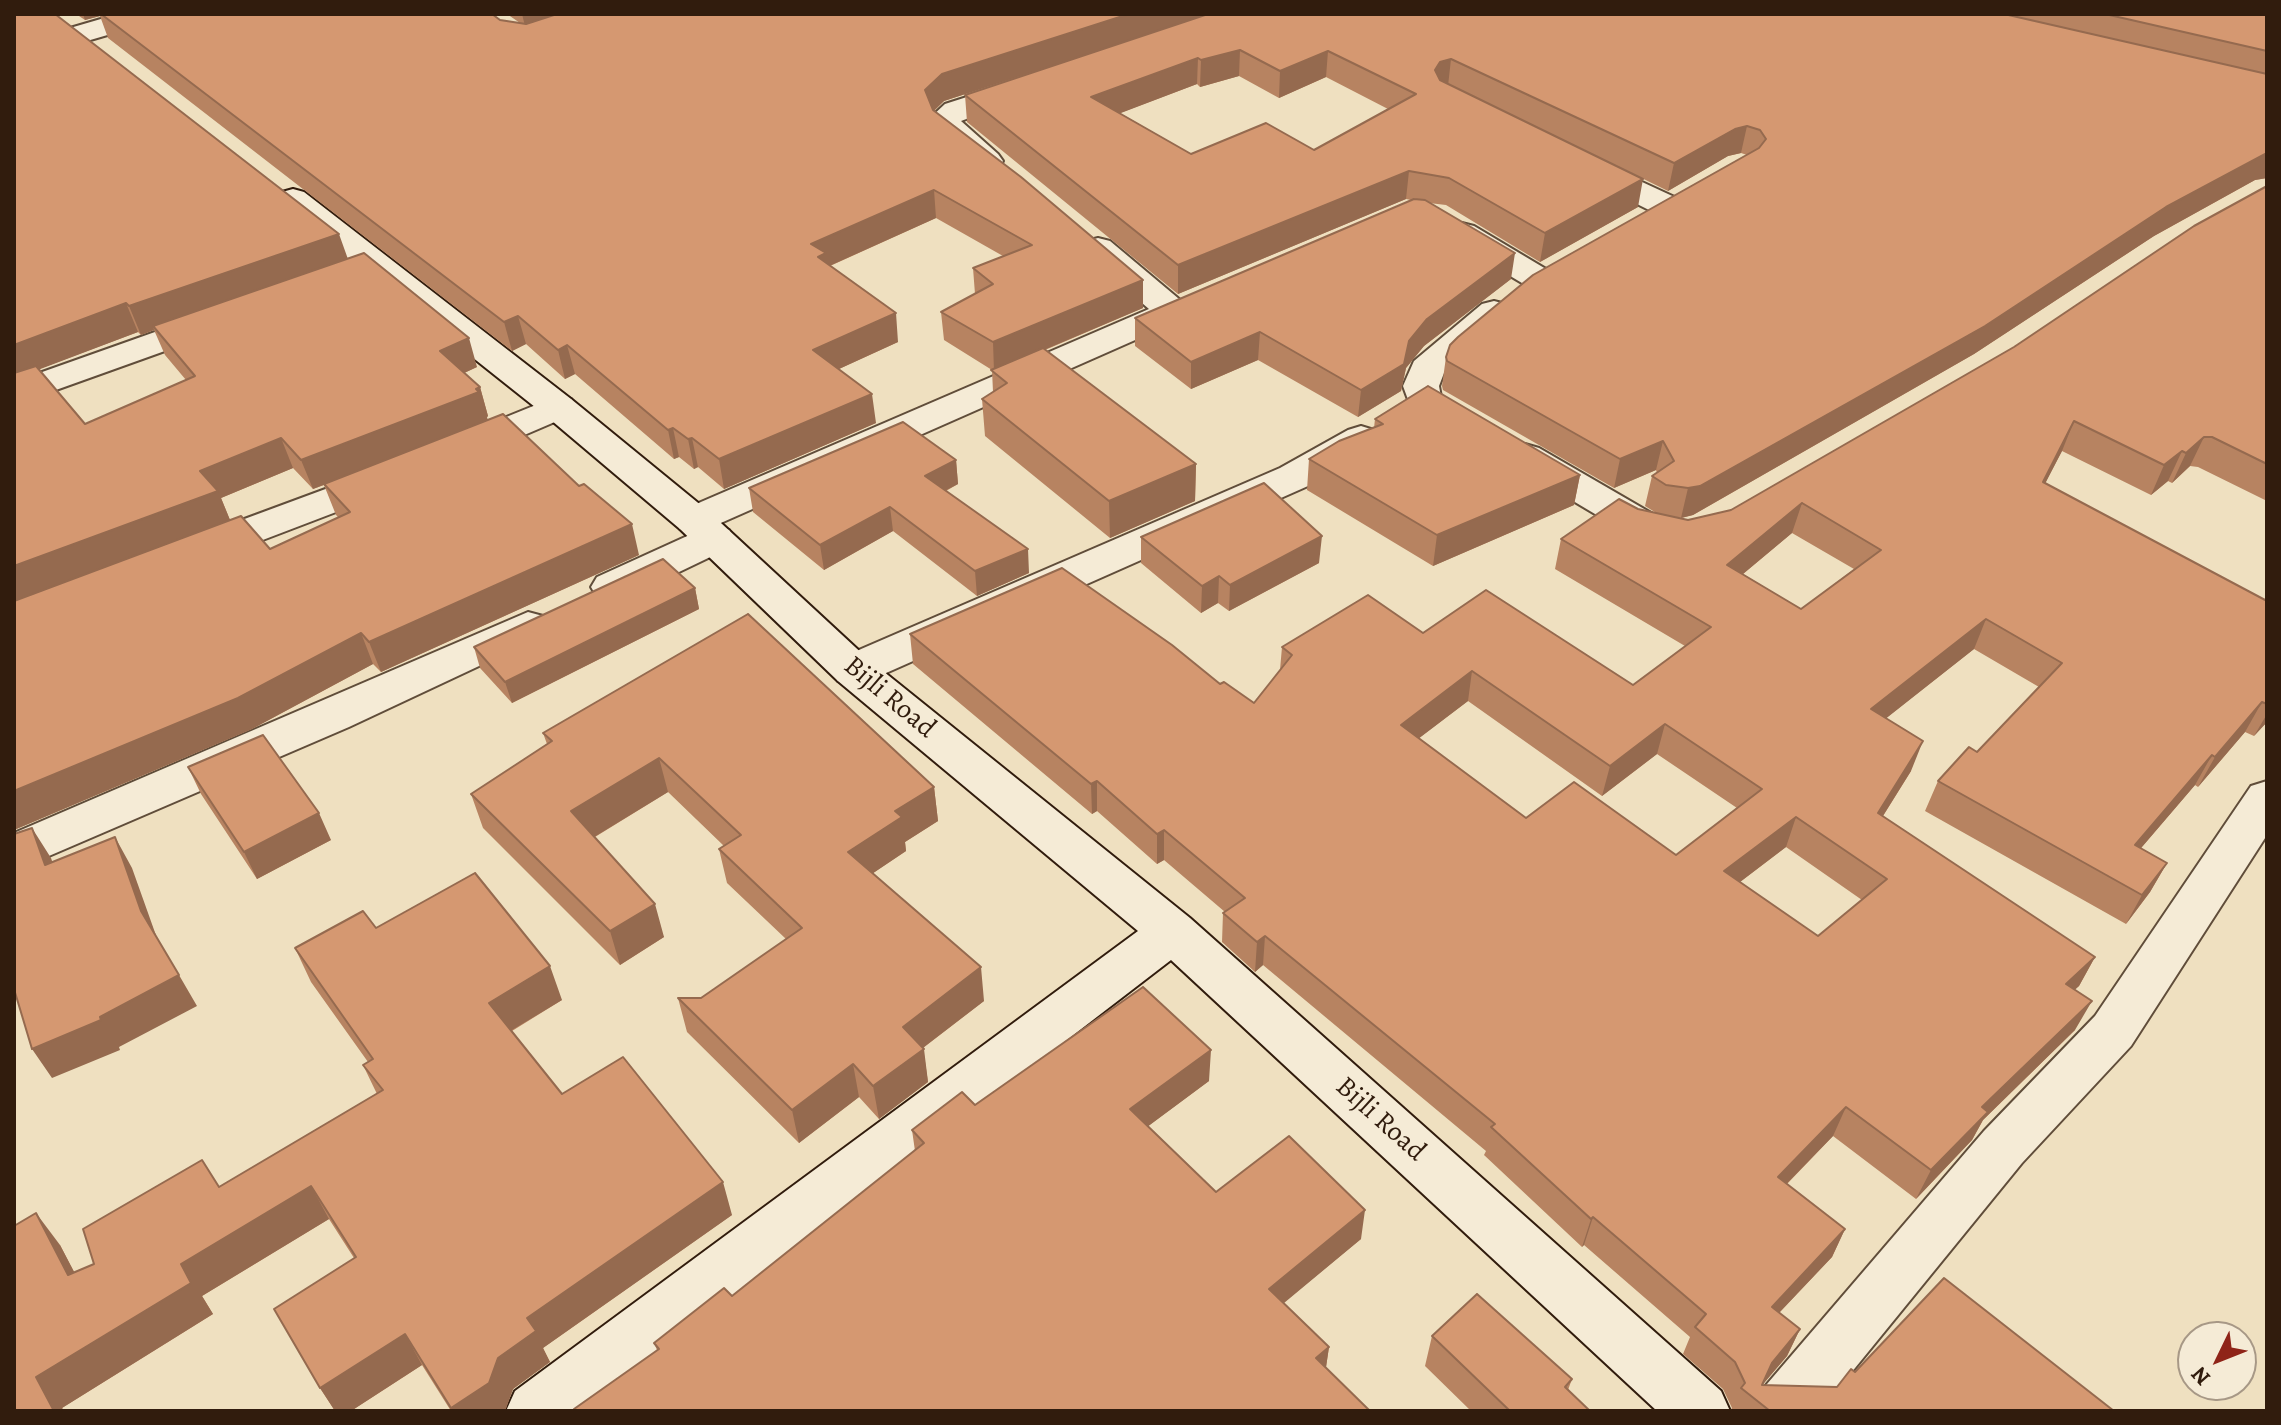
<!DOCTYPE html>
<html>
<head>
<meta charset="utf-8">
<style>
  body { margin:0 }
  #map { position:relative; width:2281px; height:1425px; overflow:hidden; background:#efe0c0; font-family:Alegreya,serif }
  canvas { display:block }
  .frame { position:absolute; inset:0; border:16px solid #311c0d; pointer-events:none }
  .north { position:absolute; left:2177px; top:1321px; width:80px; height:80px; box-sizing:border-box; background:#f5ebd6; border:2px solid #a79886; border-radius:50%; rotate:227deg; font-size:22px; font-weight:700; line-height:32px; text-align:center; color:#311c0d }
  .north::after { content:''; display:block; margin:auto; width:28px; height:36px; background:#8f2418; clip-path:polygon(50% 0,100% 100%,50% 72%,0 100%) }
</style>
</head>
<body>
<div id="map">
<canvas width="2281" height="1425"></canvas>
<div class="frame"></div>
<div class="north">N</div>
</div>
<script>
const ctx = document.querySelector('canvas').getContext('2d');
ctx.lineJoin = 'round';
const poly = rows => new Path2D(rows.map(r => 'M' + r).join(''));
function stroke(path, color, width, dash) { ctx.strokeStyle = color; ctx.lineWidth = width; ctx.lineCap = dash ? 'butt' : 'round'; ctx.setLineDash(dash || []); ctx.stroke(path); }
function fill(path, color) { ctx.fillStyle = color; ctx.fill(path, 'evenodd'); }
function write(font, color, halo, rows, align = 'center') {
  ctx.font = font + ' Alegreya,serif'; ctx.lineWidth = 6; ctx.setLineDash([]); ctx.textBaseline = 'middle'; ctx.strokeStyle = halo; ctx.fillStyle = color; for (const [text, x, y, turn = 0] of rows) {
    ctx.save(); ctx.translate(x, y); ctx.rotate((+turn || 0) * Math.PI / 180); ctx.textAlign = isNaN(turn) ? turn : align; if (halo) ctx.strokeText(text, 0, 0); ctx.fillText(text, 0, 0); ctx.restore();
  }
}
const street = poly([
  [118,14,163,14,159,20,80,43,70,40,66,34,70,28,118,14],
  [1020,80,1031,83,1035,89,1031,95,961,121,998,154,1003,161,998,168,987,170,976,168,933,128,930,118,945,104,1020,80],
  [1588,157,1681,200,1685,207,1681,214,1669,217,1657,214,1577,174,1572,167,1577,160,1588,157],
  [1462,223,1474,226,1551,272,1556,279,1551,286,1539,289,1527,286,1450,240,1445,233,1450,226,1462,223],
  [1098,238,1110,241,1185,304,1190,311,1185,318,714,526,729,530,735,539,729,548,627,597,612,601,597,597,591,587,597,577,696,532,680,529,674,520,680,511,1149,309,1086,255,1081,248,1086,241,1098,238],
  [1494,301,1506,304,1511,311,1506,318,1444,373,1439,386,1441,397,1436,405,1423,408,1410,405,1403,386,1414,361,1482,304,1494,301],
  [217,310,229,314,235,321,229,328,14,405,14,382,217,310],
  [558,396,571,399,577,407,571,415,473,457,460,461,447,457,441,449,447,441,558,396],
  [1361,426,1374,430,1380,438,1374,446,1308,486,868,681,853,685,838,681,831,670,838,659,1280,468,1348,430,1361,426],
  [1525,444,1539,448,1658,517,1675,521,1681,530,1675,539,1661,543,1632,536,1511,464,1506,456,1511,448,1525,444],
  [385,467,399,470,404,479,399,488,213,559,199,563,185,559,179,550,185,541,385,467],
  [528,612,543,616,549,626,543,636,349,727,14,871,14,833,528,612],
  [2267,781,2267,835,2131,1046,2022,1163,1820,1411,1752,1411,1761,1391,1984,1131,2095,1016,2251,786,2267,781]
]);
const secondary = poly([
  [293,189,304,192,571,399,708,511,868,659,1190,918,1721,1391,1730,1411,1657,1411,1171,960,584,1411,506,1411,515,1391,1138,931,838,681,680,529,545,415,282,206,277,199,282,192,293,189]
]);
stroke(street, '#604d3a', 4);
stroke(secondary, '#311c0d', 4);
fill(street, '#f5ebd6');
fill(secondary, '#f5ebd6');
fill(poly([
  [14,14,347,258,477,367,464,373,480,387,488,416,487,417,487,420,639,555,381,672,373,664,252,729,14,830],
  [154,330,165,355,186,380,85,424,39,369,138,332,141,335],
  [293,468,313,489,324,485,336,515,339,518,270,549,230,520,221,498],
  [76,14,492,14,500,20,520,23,507,14,2267,14,2267,178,2255,180,2154,236,1974,354,1693,515,1681,518,1665,515,1688,520,1731,510,2014,347,2267,186,2267,501,2198,467,2190,466,2172,483,2168,481,2151,495,2062,451,2045,483,2267,601,2267,722,2254,736,2245,732,2198,787,2195,785,2141,848,2167,863,2150,892,2126,924,1925,811,1938,781,1977,752,2039,687,1974,649,1886,718,1911,771,1883,816,2095,957,2079,986,2075,989,2075,1030,1983,1120,1972,1140,1916,1199,1833,1136,1787,1184,1845,1229,1832,1257,1779,1313,1800,1329,1787,1356,1762,1385,1837,1387,1855,1372,2114,1411,1730,1411,1732,1408,1723,1389,1683,1354,1690,1337,1584,1245,1582,1247,1484,1155,1486,1151,1263,965,1255,972,1222,942,1223,913,1225,912,1164,860,1157,864,1097,811,1092,814,913,664,910,634,1220,684,1254,703,1280,670,1282,647,1423,633,1633,685,1685,646,1555,569,1561,539,1638,509,1658,514,1645,506,1652,476,1657,473,1656,470,1614,488,1443,390,1442,386,1446,357,1747,155,1741,153,1728,156,1668,191,1611,163,1638,207,1540,262,1446,205,1429,203,1511,279,1424,346,1406,368,1401,391,1358,417,1258,360,1191,389,1135,346,1135,318,1411,200,1406,199,1178,294,967,122,965,95,1107,48,944,101,934,111,1143,280,1143,308,1045,350,1196,464,1195,501,1110,538,985,436,982,399,993,392,992,370,944,340,941,312,975,294,973,268,1003,256,936,218,830,266,898,342,839,369,876,423,724,489,698,467,694,469,679,457,674,459,575,374,565,379,526,344,512,351,108,38,100,16,85,20],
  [1239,76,1279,98,1326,77,1388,109,1314,150,1191,154,1120,113,1197,84,1200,87],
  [1792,533,1854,569,1801,609,1743,574],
  [1468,701,1602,796,1657,754,1737,808,1676,855,1526,818,1419,738],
  [1786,847,1862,900,1818,936,1740,882],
  [1375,419,1580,475,1574,505,1433,566,1307,490,1309,459,1374,428],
  [956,460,958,484,946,491,1029,573,977,596,893,531,824,570,753,512,749,488],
  [1141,537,1319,563,1229,611,1218,603,1201,613,1141,563],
  [695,588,699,609,512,703,480,668,474,647],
  [543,733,934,787,938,821,905,842,906,851,873,873,984,1001,923,1048,928,1082,879,1119,859,1097,799,1143,687,1032,678,998,701,998,786,939,727,883,719,849,724,846,668,792,595,837,664,937,620,965,483,828,471,794,547,744],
  [188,767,331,840,257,879,201,794],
  [376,928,562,1000,512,1031,562,1094,732,1215,543,1348,550,1362,513,1389,505,1411,451,1411,422,1365,351,1411,335,1411,320,1388,354,1258,329,1219,202,1296,213,1314,62,1408,64,1411,14,1411,60,1245,74,1272,94,1264,219,1187,377,1094,363,1065,368,1062,311,982,295,948],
  [1209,1081,1148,1126,1216,1192,1361,1239,1283,1303,1329,1347,1326,1367,657,1350,654,1343,732,1296,915,1151,912,1130,975,1105],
  [1432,1336,1572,1379,1568,1390,1590,1411,1471,1411,1425,1366]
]), '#b78361');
fill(poly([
  [83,14,99,14,100,16,85,20],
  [522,14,568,14,525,26],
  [1129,14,1209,14,944,101,927,117,925,90,942,74],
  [1240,50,1239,76,1200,87,1201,60],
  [1328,51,1326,77,1279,98,1280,71],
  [1198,58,1197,84,1092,124,1091,97],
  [1451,59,1448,86,1437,89,1435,70,1440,62],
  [1747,126,1741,153,1728,156,1668,191,1674,163,1735,129],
  [2267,153,2267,178,2255,180,2154,236,1974,354,1693,515,1681,518,1688,488,2166,207],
  [1409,171,1406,199,1178,294,1178,265],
  [1643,179,1638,207,1540,262,1545,233],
  [934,190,936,218,827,267,829,282,811,244],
  [339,234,349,262,153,326,154,330,141,335,129,306],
  [1515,253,1511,279,1424,346,1406,368,1401,391,1358,417,1361,390,1409,341,1427,319],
  [1143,280,1143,308,994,371,993,342],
  [126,303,138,332,14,379,14,345],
  [896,313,898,342,817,379,813,350],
  [518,316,526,344,512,351,504,322],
  [1260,332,1258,360,1191,389,1191,362],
  [469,338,477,367,449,380,440,351],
  [567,345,575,374,565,379,558,350],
  [480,387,488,416,487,417,488,421,313,489,301,460],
  [872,394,876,423,724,489,719,459],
  [2074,421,2062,451,2031,511,2043,482],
  [673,428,679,457,674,459,668,430],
  [2204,437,2190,466,2172,483,2186,453],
  [281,438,293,468,221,498,230,520,14,602,14,566,200,471],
  [692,438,698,467,694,469,688,439],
  [1663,441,1656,470,1614,488,1620,459],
  [2182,451,2168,481,2151,495,2164,465],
  [956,460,958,484,927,500,925,476],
  [1196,464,1195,501,1110,538,1109,501],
  [1580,475,1574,505,1433,566,1437,535],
  [1802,503,1792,533,1719,594,1727,565],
  [890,507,893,531,824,570,820,545],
  [632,524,639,555,381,672,369,642],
  [1322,536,1319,563,1229,611,1230,585],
  [1028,549,1029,573,977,596,975,571],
  [1219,576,1218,603,1201,613,1202,586],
  [695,588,699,609,512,703,505,682],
  [1986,619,1974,649,1860,739,1871,709],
  [361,633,373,664,252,729,14,830,14,791],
  [1472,671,1468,701,1397,755,1401,725],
  [2262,702,2245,732,2198,787,2215,757],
  [2267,714,2267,722,2254,736],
  [1665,724,1657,754,1602,796,1610,766],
  [1923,741,1911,771,1866,843,1878,813],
  [2212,755,2195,785,2118,875,2135,845],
  [659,758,668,792,581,845,571,811],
  [1097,781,1097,811,1092,814,1091,784],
  [934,787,938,821,905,842,906,851,854,886,848,852,895,811],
  [319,813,331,840,257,879,244,852],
  [1796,817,1786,847,1715,901,1724,871],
  [32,828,51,858,64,896,45,865],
  [1164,830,1164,860,1157,864,1157,834],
  [115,837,132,868,158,941,141,911],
  [2167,863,2150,892,2126,924,2142,895],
  [655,904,664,937,620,965,610,931],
  [1265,936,1263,965,1255,972,1257,942],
  [2095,957,2079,986,2050,1013,2066,984],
  [550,966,562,1000,502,1036,489,1003],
  [981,967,984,1001,907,1060,903,1027],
  [179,975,197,1006,119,1047,120,1050,52,1078,32,1049,100,1017],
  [2092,1001,2075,1030,1983,1120,1972,1140,1916,1199,1931,1170,1982,1107],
  [924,1049,928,1082,879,1119,873,1086],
  [1211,1050,1209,1081,1131,1139,1130,1109],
  [853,1064,859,1097,799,1143,792,1110],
  [1846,1107,1833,1136,1766,1205,1778,1177],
  [723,1182,732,1215,543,1348,550,1362,513,1389,505,1411,453,1411,451,1408,498,1358,527,1318],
  [311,1186,329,1219,202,1296,213,1314,62,1408,64,1411,54,1411,36,1377,181,1264],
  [1365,1210,1361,1239,1266,1318,1269,1289],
  [36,1213,60,1245,92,1306,68,1275],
  [1593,1217,1584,1245,1582,1247,1591,1219],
  [1845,1229,1832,1257,1759,1334,1772,1307],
  [1800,1329,1787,1356,1759,1389,1772,1363],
  [405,1334,422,1365,351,1411,335,1411,320,1388],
  [1329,1347,1325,1374,1316,1358]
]), '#956a4f');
const building = poly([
  [14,14,55,14,339,234,129,306,126,303,14,345,14,14],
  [101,14,492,14,500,20,526,24,557,14,1129,14,942,74,925,90,933,110,1021,177,1143,280,993,342,941,312,993,284,973,268,1032,245,934,190,811,244,826,253,818,257,896,313,813,350,872,394,719,459,692,438,688,439,673,428,668,430,567,345,558,350,518,316,504,322,101,14],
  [1208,14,2004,14,2267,74,2267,153,2166,207,1985,326,1700,486,1688,488,1666,485,1652,476,1674,461,1663,441,1620,459,1447,361,1446,357,1450,345,1458,337,1533,275,1759,148,1766,139,1760,130,1747,126,1735,129,1674,163,1451,59,1440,62,1435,70,1440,80,1643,179,1545,233,1449,178,1409,171,1178,265,965,95,1208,14],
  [1240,50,1280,71,1328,51,1416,94,1314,150,1266,123,1191,154,1091,97,1198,58,1201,60,1240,50],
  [2105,14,2267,14,2267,51,2105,14],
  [2267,186,2267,464,2212,437,2204,437,2186,453,2182,451,2164,465,2074,421,2043,482,2267,601,2267,704,2262,702,2215,757,2212,755,2135,845,2167,863,2142,895,1938,781,1969,747,1977,752,2062,663,1986,619,1871,709,1923,741,1878,813,2095,957,2066,984,2092,1001,1982,1107,1988,1112,1931,1170,1846,1107,1778,1177,1845,1229,1772,1307,1800,1329,1772,1363,1762,1385,1837,1387,1851,1369,1855,1372,1944,1278,2114,1411,1770,1411,1741,1388,1745,1383,1735,1362,1695,1327,1706,1314,1593,1217,1591,1219,1491,1127,1495,1124,1265,936,1257,942,1223,913,1245,898,1164,830,1157,834,1097,781,1091,784,910,634,1062,568,1172,645,1220,684,1224,682,1254,703,1292,655,1282,647,1368,595,1423,633,1486,590,1633,685,1711,627,1561,539,1619,499,1638,509,1688,520,1731,510,2014,347,2194,226,2267,186],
  [1802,503,1881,550,1801,609,1727,565,1802,503],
  [1472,671,1610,766,1665,724,1762,789,1676,855,1574,782,1526,818,1401,725,1472,671],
  [1796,817,1887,879,1818,936,1724,871,1796,817],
  [1414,199,1425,200,1515,253,1427,319,1409,341,1404,364,1361,390,1260,332,1191,362,1135,318,1414,199],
  [364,253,469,338,440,351,480,387,476,389,479,392,301,460,281,438,200,471,218,491,14,566,14,373,36,366,85,424,195,376,153,326,364,253],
  [1043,348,1196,464,1109,501,982,399,1007,383,991,370,1043,348],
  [1428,386,1580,475,1437,535,1309,459,1339,441,1383,424,1375,419,1428,386],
  [503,414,579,486,584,484,632,524,369,642,361,633,238,698,14,791,14,601,241,516,270,549,350,512,324,484,503,414],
  [903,422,956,460,925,476,1028,549,975,571,890,507,820,545,749,488,903,422],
  [1264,483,1322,536,1230,585,1219,576,1202,586,1141,537,1264,483],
  [663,559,695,588,505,682,474,647,663,559],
  [748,614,934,787,895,811,902,817,848,852,981,967,903,1027,924,1049,873,1086,853,1064,792,1110,678,998,701,998,802,928,719,849,741,835,659,758,571,811,655,904,610,931,471,794,552,741,543,733,748,614],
  [263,735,319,813,244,852,188,767,263,735],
  [32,828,45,865,115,837,141,911,179,975,100,1017,101,1020,32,1049,14,989,14,834,32,828],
  [475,873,550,966,489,1003,562,1094,623,1057,723,1182,527,1318,536,1331,498,1358,489,1383,451,1408,405,1334,320,1388,274,1309,356,1257,311,1186,181,1264,191,1283,36,1377,54,1411,14,1411,14,1226,36,1213,68,1275,94,1264,83,1229,202,1160,219,1187,383,1090,363,1065,373,1059,295,948,363,911,376,928,475,873],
  [1143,987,1211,1050,1130,1109,1216,1192,1289,1136,1365,1210,1269,1289,1329,1347,1316,1358,1370,1411,575,1411,574,1409,659,1349,654,1343,724,1288,732,1296,924,1143,912,1130,962,1092,975,1105,1143,987],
  [1477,1294,1572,1379,1565,1387,1590,1411,1510,1411,1432,1336,1477,1294]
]);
fill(building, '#d59871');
stroke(building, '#956a4f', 2);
write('28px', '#311c0d', '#f5ebd6', [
  ["Bijli Road",889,698,40],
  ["Bijli Road",1380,1120,42]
]);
</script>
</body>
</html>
